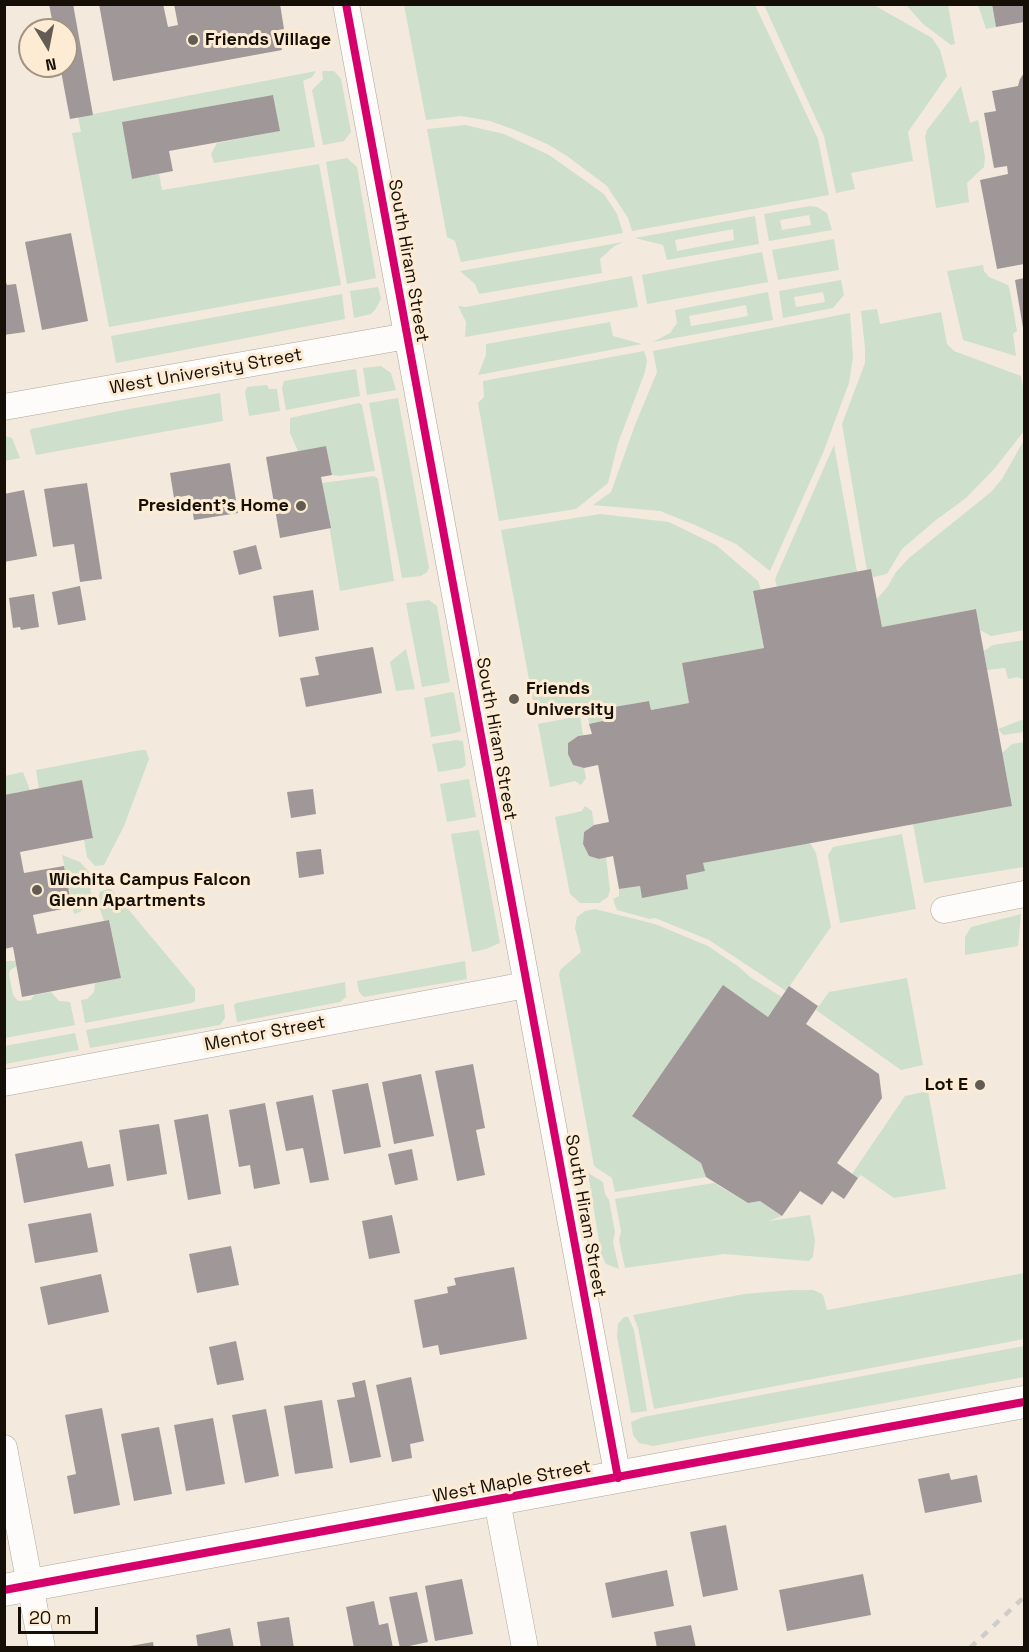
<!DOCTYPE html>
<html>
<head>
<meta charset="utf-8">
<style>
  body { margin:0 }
  #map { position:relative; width:1029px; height:1652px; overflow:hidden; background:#f3eadd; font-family:"Space Grotesk",sans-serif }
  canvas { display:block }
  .frame { position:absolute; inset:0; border:6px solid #150f07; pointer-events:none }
  .north { position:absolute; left:18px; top:18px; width:60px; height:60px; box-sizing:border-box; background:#fdecd3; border:2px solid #a09481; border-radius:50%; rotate:170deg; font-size:16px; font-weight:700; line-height:24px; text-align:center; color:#150f07 }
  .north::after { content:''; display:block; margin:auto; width:21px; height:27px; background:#635c52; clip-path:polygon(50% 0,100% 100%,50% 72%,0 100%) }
  .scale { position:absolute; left:18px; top:1607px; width:80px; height:27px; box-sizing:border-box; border:3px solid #150f07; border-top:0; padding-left:8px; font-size:18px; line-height:21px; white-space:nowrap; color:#150f07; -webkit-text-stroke:4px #fdecd3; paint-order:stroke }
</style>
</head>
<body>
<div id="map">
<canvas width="1029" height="1652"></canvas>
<div class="frame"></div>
<div class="north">N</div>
<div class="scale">20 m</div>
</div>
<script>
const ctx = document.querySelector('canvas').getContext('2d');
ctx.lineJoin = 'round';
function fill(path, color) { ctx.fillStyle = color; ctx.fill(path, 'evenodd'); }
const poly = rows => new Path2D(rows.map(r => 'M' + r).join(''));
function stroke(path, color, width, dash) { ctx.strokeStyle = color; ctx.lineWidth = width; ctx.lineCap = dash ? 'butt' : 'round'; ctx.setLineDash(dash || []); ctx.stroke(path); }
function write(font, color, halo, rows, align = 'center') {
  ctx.font = font + ' "Space Grotesk",sans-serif'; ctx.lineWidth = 6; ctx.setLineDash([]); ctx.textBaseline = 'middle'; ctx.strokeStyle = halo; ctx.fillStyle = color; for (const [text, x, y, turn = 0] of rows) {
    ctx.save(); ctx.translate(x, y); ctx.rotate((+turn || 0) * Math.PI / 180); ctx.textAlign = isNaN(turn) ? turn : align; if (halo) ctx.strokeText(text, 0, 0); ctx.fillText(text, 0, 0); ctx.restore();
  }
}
fill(poly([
  [404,5,755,5,818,139,829,195,632,231,628,218,607,186,567,156,547,144,515,130,490,121,461,116,426,120],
  [764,5,874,5,932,38,940,50,947,76,908,132,913,161,851,173,855,189,836,193,824,136],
  [906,5,948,5,955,44,951,45,923,24],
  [978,5,992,5,996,27,986,29],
  [316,71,312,77,303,81,315,147,214,163,211,154,217,143,279,131,273,95,123,122,132,179,159,174,162,190,319,164,341,285,109,327,72,133,81,132,78,117],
  [322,71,334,71,341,79,351,132,344,141,323,145,312,90,323,79],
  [961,86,970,123,978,120,985,157,984,167,967,183,969,202,936,208,925,137,927,130],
  [465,125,504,134,549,155,604,194,617,214,623,233,461,262,455,241,447,237,427,129],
  [347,158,357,167,376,278,347,284,326,162],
  [810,206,817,207,827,213,832,230,769,241,764,214],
  [809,215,811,225,782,230,780,220],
  [755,216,759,244,667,260,663,245,635,238],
  [733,229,734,240,677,251,675,240],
  [834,239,839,270,778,280,772,250],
  [623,242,613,247,600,259,602,273,479,294,475,284,460,271],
  [762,252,768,282,647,304,642,275],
  [983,265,984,271,989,277,1008,285,1010,291,1017,331,1013,334,1016,356,963,340,947,271],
  [632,276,638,307,465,337,466,322,458,306,466,307],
  [841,280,844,295,833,308,783,318,779,291],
  [823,292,825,302,796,307,794,297],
  [378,287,381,299,375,310,371,314,354,318,350,291],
  [768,292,773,320,653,342,670,333,677,323,675,310],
  [746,305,748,316,691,326,689,316],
  [342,294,345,319,116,363,111,336],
  [877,309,880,324,941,312,947,344,954,351,1021,376,1024,392,1024,431,995,468,966,498,936,520,902,549,887,574,873,577,871,570,867,571,842,424,865,363,865,348,861,311],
  [850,313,853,357,849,383,823,453,770,571,736,544,695,525,660,511,593,505,611,492,635,425,657,372,653,351],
  [610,322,613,336,642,344,478,375,486,355,486,344],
  [644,351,647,360,645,372,618,443,608,483,576,509,499,521,478,403,484,397,483,381],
  [381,366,391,373,396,390,367,395,363,368],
  [356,369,360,396,286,410,282,388,284,381],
  [267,385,269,389,277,389,280,411,249,416,245,392,247,387],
  [220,393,223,421,36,455,30,431,31,429,124,410],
  [398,398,429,568,427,572,421,576,402,578,369,403],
  [359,403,362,405,375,471,340,476,332,475,326,446,298,451,290,433,290,418],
  [5,436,12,438,20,458,5,461],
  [1024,440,1024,630,991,636,980,630,976,609,882,627,877,599,888,586,896,572,909,558,991,492,1002,479],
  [834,445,857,572,777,587,775,579],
  [374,476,378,479,394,581,340,591,322,483],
  [600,514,669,522,716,545,758,581,761,590,753,592,764,648,682,663,689,703,651,710,649,701,615,707,616,718,589,724,587,707,536,717,501,530],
  [429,600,437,606,450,682,422,687,406,603],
  [1024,640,1024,680,1017,677,1008,679,1005,668,987,670,984,651,993,645],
  [406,649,415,689,396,691,390,662],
  [451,692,454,693,461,731,455,733,431,737,424,698],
  [580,716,583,735,578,736,568,743,568,753,573,765,584,768,586,778,581,785,575,781,550,787,538,724],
  [1024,719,1024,732,1003,735,998,729],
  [456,740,463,741,466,765,462,768,438,772,432,744],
  [1024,742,1024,867,924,883,913,824,1012,806,1002,753,1012,744],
  [141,750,146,750,149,759,124,826,104,865,95,866,87,857,84,840,93,838,82,780,39,789,36,770],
  [23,772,30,790,5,795,5,776],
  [469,779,476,817,447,822,440,784],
  [585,806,592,811,594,825,584,832,583,844,589,856,599,859,606,857,610,890,608,897,599,903,580,903,570,894,555,817,582,811],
  [479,830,500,943,486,949,472,952,451,834],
  [902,834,916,909,840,923,828,855,833,847],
  [810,843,816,853,831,927,786,991,709,940,655,918,650,919,617,910,613,899,619,896,619,889,640,886,642,897,688,889,686,875,705,871,703,863],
  [62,855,80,862,89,872,91,895,89,903,80,912,74,914],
  [108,889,111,889,128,909,195,989,195,1001,192,1003,85,1023,81,1000,87,999,94,992,95,983,121,978,109,920,104,921,97,901,100,892],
  [595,909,655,924,708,946,739,967,750,977,782,997,768,1017,723,986,632,1115,701,1163,706,1177,615,1192,612,1178,594,1166,559,974,561,969,581,952,575,928,577,917,585,911],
  [1021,914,1018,946,965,955,965,937,971,927],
  [5,961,16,961,17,966,10,970,9,975,13,995,18,1001,31,1000,34,995,51,992,59,1001,70,1002,75,1025,5,1038],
  [465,961,467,979,364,997,359,992,357,981],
  [907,978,923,1065,901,1070,816,1010,829,992],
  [345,982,346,997,340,1002,237,1022,234,1005,236,1003],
  [224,1004,225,1018,220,1025,90,1048,86,1030],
  [75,1033,79,1050,5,1064,5,1046],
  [928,1091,946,1189,894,1198,861,1175,858,1178,852,1174,905,1096],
  [588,1173,603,1182,605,1194,609,1200,615,1232,613,1242,619,1269,606,1264,601,1254],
  [714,1183,748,1203,760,1201,782,1216,769,1221,810,1215,815,1240,813,1257,809,1261,724,1254,625,1268,619,1240,621,1231,615,1199],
  [1024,1273,1024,1339,654,1409,638,1328,633,1315,744,1294,791,1290,813,1290,820,1293,823,1295,827,1310],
  [624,1317,628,1317,634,1330,647,1411,631,1413,617,1336,618,1324],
  [1024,1346,1024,1377,653,1446,639,1443,633,1435,631,1422,643,1417]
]), '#cedfcc');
fill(poly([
  [49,4,73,4,93,115,70,119,60,66,66,66,66,30,54,30],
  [99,4,163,4,168,27,178,25,174,4,280,4,284,29,278,30,282,50,113,81],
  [992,4,1024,4,1024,22,996,27],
  [1024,73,1024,264,997,269,980,180,1008,174,1007,166,994,168,984,113,996,111,992,91,1018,86,1020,79],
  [273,95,280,131,169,151,173,171,132,179,122,122],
  [71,233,88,321,42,330,25,242],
  [4,276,7,285,16,284,25,332,4,335],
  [1024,278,1024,328,1023,328,1015,280],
  [326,446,332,475,321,477,331,528,280,538,266,457],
  [230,463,238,513,194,520,190,495,174,498,170,473],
  [87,483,102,579,80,582,74,544,53,547,44,489],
  [24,490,37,556,4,562,4,494],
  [256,545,262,569,239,575,233,551],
  [871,569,882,627,976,609,1012,806,703,863,705,871,686,875,688,889,642,898,640,886,619,889,613,856,599,859,589,856,583,844,584,832,594,825,609,822,598,765,584,768,573,765,568,754,568,743,578,736,592,734,589,724,616,718,614,707,649,701,651,710,689,703,682,663,764,648,753,591],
  [80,586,86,620,58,625,52,592],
  [313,590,319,630,279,637,273,596],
  [34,594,39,627,21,630,20,627,13,628,9,598],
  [373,647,382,693,306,707,300,678,319,675,315,657],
  [82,780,93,838,20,852,24,873,64,866,72,907,33,915,37,934,109,920,121,978,22,997,13,947,4,949,4,795],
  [313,789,316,814,291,818,287,792],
  [321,849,324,874,299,878,296,852],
  [723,985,768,1017,789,986,818,1006,806,1024,879,1074,882,1098,837,1163,858,1178,844,1199,832,1191,822,1205,800,1191,782,1216,760,1201,748,1203,706,1177,701,1163,632,1116],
  [473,1064,485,1128,476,1130,485,1175,457,1181,435,1071],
  [421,1074,434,1136,394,1144,382,1082],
  [368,1083,381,1147,344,1154,332,1090],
  [313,1095,329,1180,310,1183,303,1148,286,1151,276,1102],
  [265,1103,280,1184,254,1189,250,1165,239,1167,229,1110],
  [208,1114,221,1194,188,1200,174,1120],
  [159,1124,167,1174,127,1181,119,1130],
  [82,1141,88,1168,110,1164,114,1186,24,1203,15,1154],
  [412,1149,418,1180,395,1185,388,1154],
  [91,1213,98,1252,35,1263,28,1224],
  [392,1215,400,1253,369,1259,362,1221],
  [231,1246,239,1285,197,1293,189,1254],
  [514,1267,527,1339,440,1355,438,1345,423,1348,414,1300,448,1293,447,1287,456,1285,454,1278],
  [101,1274,109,1312,48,1325,40,1287],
  [236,1341,244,1380,217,1385,209,1347],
  [411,1377,424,1441,410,1444,412,1458,392,1462,376,1385],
  [365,1380,381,1457,350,1463,337,1400,355,1397,352,1383],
  [322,1400,333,1468,295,1474,284,1406],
  [102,1408,120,1505,74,1514,67,1476,76,1474,65,1415],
  [266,1409,279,1476,245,1483,232,1415],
  [213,1418,225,1484,186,1491,174,1425],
  [159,1427,172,1494,134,1501,121,1434],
  [949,1473,951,1480,977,1475,982,1502,925,1513,918,1479],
  [726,1525,738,1590,703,1597,690,1532],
  [667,1570,674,1606,612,1618,605,1583],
  [863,1574,871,1615,787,1631,779,1590],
  [462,1579,473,1634,435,1641,425,1586],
  [417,1592,428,1642,400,1648,389,1597],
  [374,1601,379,1625,388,1623,393,1648,354,1648,346,1607],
  [289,1617,294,1648,261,1648,257,1622],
  [691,1625,696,1648,657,1648,654,1632],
  [230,1628,234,1648,198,1648,196,1635],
  [153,1642,154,1648,130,1648,130,1646]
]), '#a09898');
const minor = poly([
  [346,4,618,1478],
  [4,407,407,336],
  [944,910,1024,894],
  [4,1083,526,985],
  [4,1448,42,1648],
  [497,1501,525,1648]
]);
const tertiary = poly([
  [4,1590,1024,1402]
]);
stroke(minor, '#ada69c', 27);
stroke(tertiary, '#ada69c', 33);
stroke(minor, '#fdfcfa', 26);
stroke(tertiary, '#fdfcfa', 32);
stroke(poly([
  [970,1648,1024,1597]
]), '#cfcdc9', 4.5, [8, 8]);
stroke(poly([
  [346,4,618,1478],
  [4,1590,1024,1402]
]), '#d6006c', 8);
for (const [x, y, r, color] of [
  [193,40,6,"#635c52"],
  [301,506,6,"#635c52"],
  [514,699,6,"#635c52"],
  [37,890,6,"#635c52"],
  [980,1085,6,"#635c52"]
]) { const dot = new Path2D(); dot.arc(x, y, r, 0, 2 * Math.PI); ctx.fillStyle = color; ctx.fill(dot); stroke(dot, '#fdecd3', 2); }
write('bold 18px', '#150f07', '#fdecd3', [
  ["Friends Village",205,40],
  ["President's Home",289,506,"right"],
  ["Friends",526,689],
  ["University",526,710],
  ["Wichita Campus Falcon",49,880],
  ["Glenn Apartments",49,901],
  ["Lot E",968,1085,"right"]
], 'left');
write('18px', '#150f07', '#fdecd3', [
  ["South Hiram Street",408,261,80],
  ["West University Street",206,372,-10],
  ["South Hiram Street",496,739,80],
  ["Mentor Street",265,1034,-11],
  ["South Hiram Street",585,1216,80],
  ["West Maple Street",512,1482,-11]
]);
</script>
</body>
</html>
